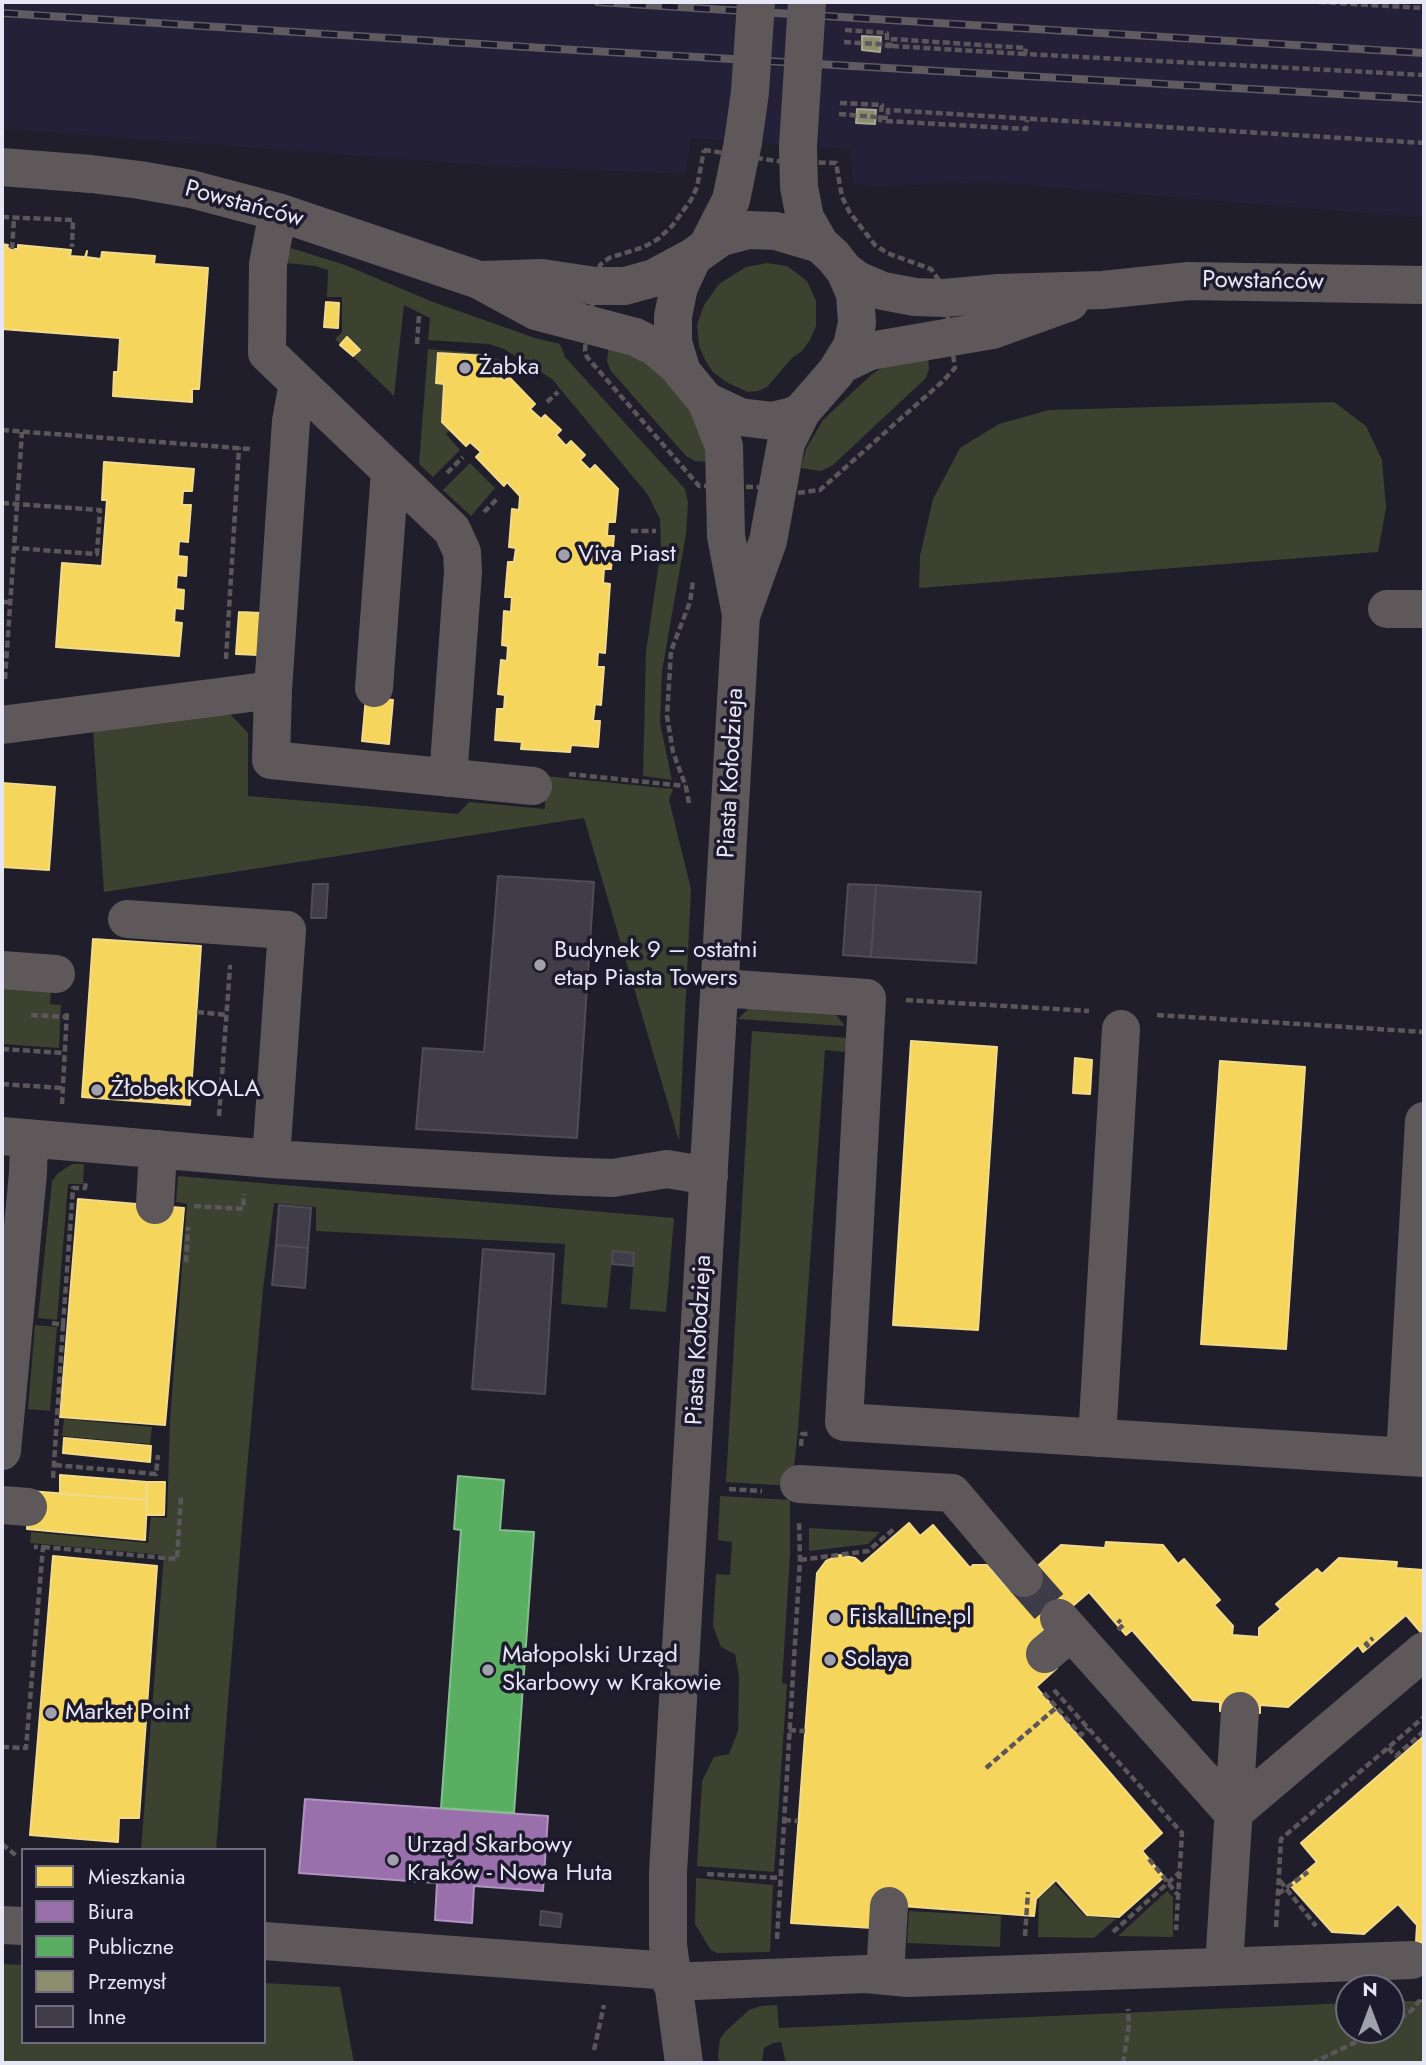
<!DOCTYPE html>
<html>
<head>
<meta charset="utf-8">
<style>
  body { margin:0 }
  #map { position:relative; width:1426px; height:2065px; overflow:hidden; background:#201e2a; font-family:Jost,sans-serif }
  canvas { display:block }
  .frame { position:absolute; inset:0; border:4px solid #e7e6f4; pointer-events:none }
  .legend { position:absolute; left:21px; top:1848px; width:245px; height:196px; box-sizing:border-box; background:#1d1a2e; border:2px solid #6e6c7d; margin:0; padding:9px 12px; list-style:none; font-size:21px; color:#e7e6f4 }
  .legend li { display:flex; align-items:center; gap:14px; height:35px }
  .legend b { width:35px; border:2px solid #6e6c7d }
  .north { position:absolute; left:1335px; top:1974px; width:70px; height:70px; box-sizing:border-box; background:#1d1a2e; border:2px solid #6e6c7d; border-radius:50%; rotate:0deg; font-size:19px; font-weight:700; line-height:28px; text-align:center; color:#e7e6f4 }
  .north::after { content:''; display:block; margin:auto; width:24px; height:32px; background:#a1a0ad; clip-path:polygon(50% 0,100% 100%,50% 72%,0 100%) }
</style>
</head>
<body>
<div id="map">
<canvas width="1426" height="2065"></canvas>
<div class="frame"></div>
<ul class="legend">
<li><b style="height:19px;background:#f6d55c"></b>Mieszkania</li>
<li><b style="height:19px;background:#9970ab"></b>Biura</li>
<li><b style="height:19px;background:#5aae61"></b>Publiczne</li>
<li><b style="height:19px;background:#8c8c6e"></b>Przemysł</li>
<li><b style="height:19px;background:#403d48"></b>Inne</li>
</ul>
<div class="north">N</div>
</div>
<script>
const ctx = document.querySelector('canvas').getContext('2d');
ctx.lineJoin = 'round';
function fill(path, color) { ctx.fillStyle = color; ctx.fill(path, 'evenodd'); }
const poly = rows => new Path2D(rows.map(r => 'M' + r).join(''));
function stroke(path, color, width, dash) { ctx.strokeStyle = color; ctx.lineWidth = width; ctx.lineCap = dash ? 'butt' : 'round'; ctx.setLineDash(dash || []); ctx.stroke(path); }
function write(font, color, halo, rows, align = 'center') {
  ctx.font = font + ' Jost,sans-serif'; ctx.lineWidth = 7; ctx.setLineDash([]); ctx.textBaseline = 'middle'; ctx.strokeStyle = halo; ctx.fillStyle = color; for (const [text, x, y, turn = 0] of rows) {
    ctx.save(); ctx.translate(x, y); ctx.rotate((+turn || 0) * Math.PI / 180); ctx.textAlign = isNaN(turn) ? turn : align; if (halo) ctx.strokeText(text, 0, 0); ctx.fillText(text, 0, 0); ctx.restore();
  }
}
fill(poly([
  [2,2,1424,2,1424,218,986,182,876,187,854,185,849,150,691,138,685,174,491,166,2,129]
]), '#242038');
fill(poly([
  [291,248,345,265,433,302,535,338,560,344,565,357,685,489,688,503,686,534,662,671,660,723,672,780,643,776,646,652,661,549,660,519,648,495,552,379,504,349,489,344,428,340,430,318,404,305,394,396,335,339,342,332,342,297,327,297,328,270,315,266,286,263],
  [767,263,787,266,807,281,816,301,816,326,810,340,802,351,792,358,767,387,758,391,748,392,726,382,713,372,705,360,699,346,697,325,704,305,719,284,746,267],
  [609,343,626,350,662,375,695,416,710,462,695,461,686,456,611,371,607,361],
  [428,349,485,354,503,361,499,365,487,356,438,353,436,383,444,384,442,422,450,430,446,434,460,450,433,477,419,464],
  [928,355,929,369,926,378,833,465,821,471,801,468,806,449,823,420,871,375,884,366],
  [1334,402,1366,426,1382,460,1386,508,1378,552,919,588,920,556,933,499,960,448,999,424,1049,410],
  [470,463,495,488,471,516,443,490],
  [229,713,248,733,248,796,458,814,469,802,545,809,545,776,673,789,669,800,691,889,679,1141,584,818,104,892,93,730],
  [2,985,51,988,50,1004,61,1005,59,1048,2,1044],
  [750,1007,826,1010,837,1016,845,1026,738,1019],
  [752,1031,849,1038,845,1052,825,1050,798,1430,792,1486,726,1482],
  [72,1164,84,1164,83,1184,68,1184,57,1320,38,1318,52,1181,58,1173],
  [178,1176,674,1218,666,1312,630,1309,634,1254,613,1251,607,1308,561,1304,565,1244,316,1231,316,1207,274,1203,263,1289,244,1503,216,1850,141,1850,164,1555,30,1543,31,1532,148,1543,151,1517,167,1518,170,1421,187,1204,176,1202],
  [35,1325,57,1327,50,1411,28,1409],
  [64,1419,152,1427,150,1444,62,1436],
  [720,1496,790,1500,790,1555,782,1683,787,1684,774,1872,697,1866,702,1781,714,1757,729,1754,738,1731,739,1676,735,1654,721,1647,713,1626,716,1574,730,1575,732,1542,718,1540],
  [809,1528,880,1532,868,1544,809,1551],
  [696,1878,773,1885,770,1952,717,1953,711,1950,695,1924],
  [1055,1884,1085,1916,1116,1919,1094,1938,1038,1937,1039,1898],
  [1167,1891,1173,1897,1173,1937,1118,1936],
  [909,1911,1001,1916,1000,1947,907,1943],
  [2,1964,23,1965,23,2042,264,2042,264,1983,340,1987,354,2063,2,2063],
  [1391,2001,1424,2001,1424,2063,786,2063,781,2042,773,2043,764,2048,762,2063,719,2063,718,2056,720,2039,725,2032,749,2010,761,2006,777,2005,779,2028,1349,2003,1349,2030,1391,2030]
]), '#3d412f');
const homes = poly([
  [2,244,8,245,7,248,12,249,18,249,18,245,71,250,70,256,85,257,87,251,86,257,101,259,102,252,155,256,154,264,208,268,199,389,192,389,192,402,113,396,114,372,118,372,120,338,2,329,2,244],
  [326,302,339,303,338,328,324,327,326,302],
  [347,337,360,350,353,356,340,345,347,337],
  [438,353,487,356,486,363,504,381,509,377,535,404,530,409,541,419,545,415,561,430,556,435,566,446,571,441,585,455,580,460,590,470,595,465,618,489,615,522,608,522,607,536,614,536,611,569,604,569,603,583,610,584,605,653,598,652,597,667,604,667,601,705,595,704,593,721,600,721,598,747,571,745,570,752,521,749,522,742,495,740,497,709,504,709,505,695,498,694,501,660,507,661,508,646,502,645,504,611,511,612,512,597,505,597,508,562,514,562,516,548,509,547,512,509,519,510,520,496,507,482,504,486,476,457,481,452,470,442,466,446,442,422,444,384,436,383,438,353],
  [104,462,194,469,192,491,183,491,182,505,191,505,188,542,179,541,178,556,187,557,186,576,177,575,176,589,184,590,183,609,175,608,174,622,182,623,179,656,56,647,62,563,102,566,107,500,102,500,104,462],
  [239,612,262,613,259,655,236,654,239,612],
  [366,697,393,700,389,744,362,741,366,697],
  [2,783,55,787,49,870,2,867,2,783],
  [93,939,201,946,190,1105,82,1097,93,939],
  [911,1041,997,1047,978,1330,893,1325,911,1041],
  [1075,1058,1092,1060,1090,1094,1073,1093,1075,1058],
  [1220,1061,1305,1067,1286,1349,1201,1344,1220,1061],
  [78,1199,184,1208,165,1425,60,1417,78,1199],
  [64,1438,151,1446,150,1462,63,1453,64,1438],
  [60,1475,147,1482,147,1500,60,1494,60,1475],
  [147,1482,165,1482,164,1515,146,1515,147,1482],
  [29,1491,147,1500,145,1540,27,1529,29,1491],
  [909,1523,920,1536,933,1525,970,1568,973,1565,987,1565,1010,1591,1061,1545,1105,1548,1106,1542,1163,1545,1178,1564,1184,1559,1220,1600,1214,1605,1233,1626,1232,1635,1259,1637,1259,1628,1281,1609,1276,1604,1317,1569,1322,1574,1339,1558,1397,1562,1396,1568,1424,1570,1424,1636,1406,1615,1363,1652,1358,1645,1288,1707,1260,1705,1260,1713,1220,1711,1220,1702,1193,1700,1132,1630,1126,1635,1089,1592,1033,1640,1057,1668,1036,1687,1162,1833,1142,1851,1164,1877,1119,1917,1087,1915,1056,1880,1036,1899,1034,1916,875,1904,873,1928,791,1923,817,1573,826,1561,840,1555,855,1558,862,1564,909,1523],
  [53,1556,157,1566,139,1818,119,1818,118,1842,30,1835,53,1556],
  [1424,1736,1424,1943,1416,1942,1417,1925,1398,1904,1364,1934,1332,1932,1290,1885,1317,1862,1301,1843,1424,1736]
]);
fill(homes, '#f6d55c');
stroke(homes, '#f2da8a', 2);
const offices = poly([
  [305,1799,548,1816,543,1891,474,1886,472,1923,435,1920,437,1883,299,1873,305,1799]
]);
fill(offices, '#9970ab');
stroke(offices, '#b093c1', 2);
const public = poly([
  [458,1476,504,1480,500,1530,534,1532,514,1813,441,1808,461,1530,454,1529,458,1476]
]);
fill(public, '#5aae61');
stroke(public, '#84bf8d', 2);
const industry = poly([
  [862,36,881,37,880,52,862,50,862,36],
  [857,109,876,110,875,124,856,123,857,109]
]);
fill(industry, '#8c8c6e');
stroke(industry, '#a7a796', 2);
const building = poly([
  [498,876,594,882,577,1138,416,1129,423,1048,484,1052,498,876],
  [313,884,328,884,326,918,311,918,313,884],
  [848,884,876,885,871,957,843,955,848,884],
  [876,885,981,892,976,963,871,957,876,885],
  [279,1205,311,1208,308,1248,276,1245,279,1205],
  [276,1245,308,1248,305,1288,272,1285,276,1245],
  [483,1249,554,1254,545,1394,472,1389,483,1249],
  [613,1251,634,1253,633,1266,612,1264,613,1251],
  [541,1911,562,1914,560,1927,540,1925,541,1911]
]);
fill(building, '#403d48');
stroke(building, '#4e4c55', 2);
stroke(poly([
  [1024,1578,1059,1618]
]), '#3e3c48', 38, [38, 19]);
stroke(poly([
  [1319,2,1424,8],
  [844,42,893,45,893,39,1026,48,1025,54,1424,75],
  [892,46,1025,54],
  [839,114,888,118,888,110,1424,143],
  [886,121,1026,129,1027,120],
  [704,150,777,161,836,163,842,197,850,213,875,245,887,253,931,269,943,286,955,368,942,382,820,490,797,493,757,487,699,486,587,357,585,351,586,337,600,265,609,258,644,247,658,239,672,226,691,200,697,187,704,150],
  [2,217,73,220,72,247],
  [12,249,14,218],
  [417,344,419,315],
  [547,402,558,392],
  [2,430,250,449],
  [447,473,463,457],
  [2,503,100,510,97,554,14,548],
  [484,512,499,497],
  [631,531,656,531],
  [2,602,10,602],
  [226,659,239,447],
  [5,679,22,432],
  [569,774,685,786],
  [689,803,686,787,673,752,667,716,671,651,690,602,693,581],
  [906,1000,1089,1011],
  [197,1012,227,1015],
  [31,1015,67,1017],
  [1157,1015,1424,1032],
  [2,1049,64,1053],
  [2,1084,62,1088],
  [62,1104,67,1011],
  [219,1116,230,967,232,967],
  [194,1206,243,1209,244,1194],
  [186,1262,188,1227],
  [52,1323,63,1325,53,1479],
  [63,1325,73,1188,85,1188,86,1182],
  [801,1446,802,1434,809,1434],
  [55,1465,156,1474,158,1455],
  [729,1489,762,1491],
  [43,1547,177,1559,181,1497],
  [800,1560,868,1551,894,1529],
  [1118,1630,1123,1625,1118,1620],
  [1369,1647,1366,1644,1373,1638],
  [1054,1690,1182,1833,1176,1930],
  [1044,1693,1081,1735,1088,1728],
  [789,1730,805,1731],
  [2,1747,26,1748,43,1547,34,1547],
  [1388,1748,1396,1756,1424,1731],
  [986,1768,1057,1707],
  [784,1820,798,1821],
  [2,1844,18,1857],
  [1149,1859,1177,1894],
  [707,1874,780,1878],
  [1280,1881,1316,1926],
  [1278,1894,1308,1872],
  [1276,1927,1281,1839,1424,1717],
  [1113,1932,1180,1872],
  [1025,1936,1028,1892],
  [777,1939,800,1560,799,1521],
  [1391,2024,1411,2011,1420,2000,1420,1997],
  [594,2050,604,2005],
  [1123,2063,1129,2025,1128,2009],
  [1312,2063,1381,2030]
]), '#5b565a', 4.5, [7, 3.5]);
stroke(poly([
  [798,146,799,187,805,218,820,244,833,256,845,271,855,294,857,323,852,346,836,372,802,411,793,416,773,421,740,417,706,401,682,372,673,342,673,316,679,287,693,257,721,237,748,230,776,231,820,244],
  [2,167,91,174,140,180,191,189,278,212,479,280,536,311,635,337,655,347,680,368],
  [278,212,268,264,267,353,452,530,462,552,463,572,448,778],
  [708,245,731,200,743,142],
  [845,271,857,280,883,291,915,297,944,298,999,293,1102,290,1189,281,1424,285],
  [481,280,542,278,595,286,625,286,654,278,693,257],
  [841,365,870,351,992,330,1070,302],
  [298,383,291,421,273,690,271,760,533,786],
  [1387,609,1424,609],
  [742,613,768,541,786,443,802,411],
  [374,688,390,471],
  [2,725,273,690],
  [127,919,287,930,271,1159],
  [2,970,56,974],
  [720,988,867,998,844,1422,1424,1458],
  [2,1136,271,1159,560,1176,613,1178,667,1169,709,1176],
  [155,1205,158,1149],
  [1097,1438,1121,1029],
  [2,1451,28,1173,29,1140],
  [1405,1457,1424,1121],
  [799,1484,952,1493,1024,1578],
  [2,1505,28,1507],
  [1059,1618,1233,1813,1424,1651],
  [1045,1654,1071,1632],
  [2,1925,23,1926],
  [264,1941,670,1971],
  [1224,1966,1240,1711],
  [885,1975,889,1906],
  [671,1982,865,1974,908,1978,1412,1960],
  [684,2063,668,1945,668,1872,741,615,726,536,724,446,706,401]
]), '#5e585a', 38);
const rail = poly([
  [598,2,1424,53],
  [2,13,558,49,1424,99]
]);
stroke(rail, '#5f5b61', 8);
stroke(rail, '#1d1a2e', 5, [16]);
stroke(poly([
  [845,30,887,33,887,46,892,46],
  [840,103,882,105,880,120,886,121]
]), '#5b565a', 4.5, [7, 3.5]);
stroke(poly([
  [743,142,750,92,756,2],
  [798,146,807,2]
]), '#5e585a', 38);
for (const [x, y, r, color] of [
  [465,368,7,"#a1a0ad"],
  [564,555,7,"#a1a0ad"],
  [540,965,7,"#a1a0ad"],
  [97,1090,7,"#a1a0ad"],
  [835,1618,7,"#a1a0ad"],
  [830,1660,7,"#a1a0ad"],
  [488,1670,7,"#a1a0ad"],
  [51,1713,7,"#a1a0ad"],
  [393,1860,7,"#a1a0ad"]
]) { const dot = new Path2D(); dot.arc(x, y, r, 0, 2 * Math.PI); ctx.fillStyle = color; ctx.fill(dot); stroke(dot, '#1d1a2e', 2.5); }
write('24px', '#e7e6f4', '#1d1a2e', [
  ["Powstańców",244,205,15],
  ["Powstańców",1263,282,1],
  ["Piasta Kołodzieja",732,773,-87],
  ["Piasta Kołodzieja",700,1340,-87]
]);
write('24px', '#e7e6f4', '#1d1a2e', [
  ["Żabka",479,368],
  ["Viva Piast",578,555],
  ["Budynek 9 – ostatni",554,951],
  ["etap Piasta Towers",554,979],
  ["Żłobek KOALA",111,1090],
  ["FiskalLine.pl",849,1618],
  ["Małopolski Urząd",502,1656],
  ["Skarbowy w Krakowie",502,1684],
  ["Solaya",844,1660],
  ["Market Point",65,1713],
  ["Urząd Skarbowy",407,1846],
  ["Kraków - Nowa Huta",407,1874]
], 'left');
</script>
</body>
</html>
